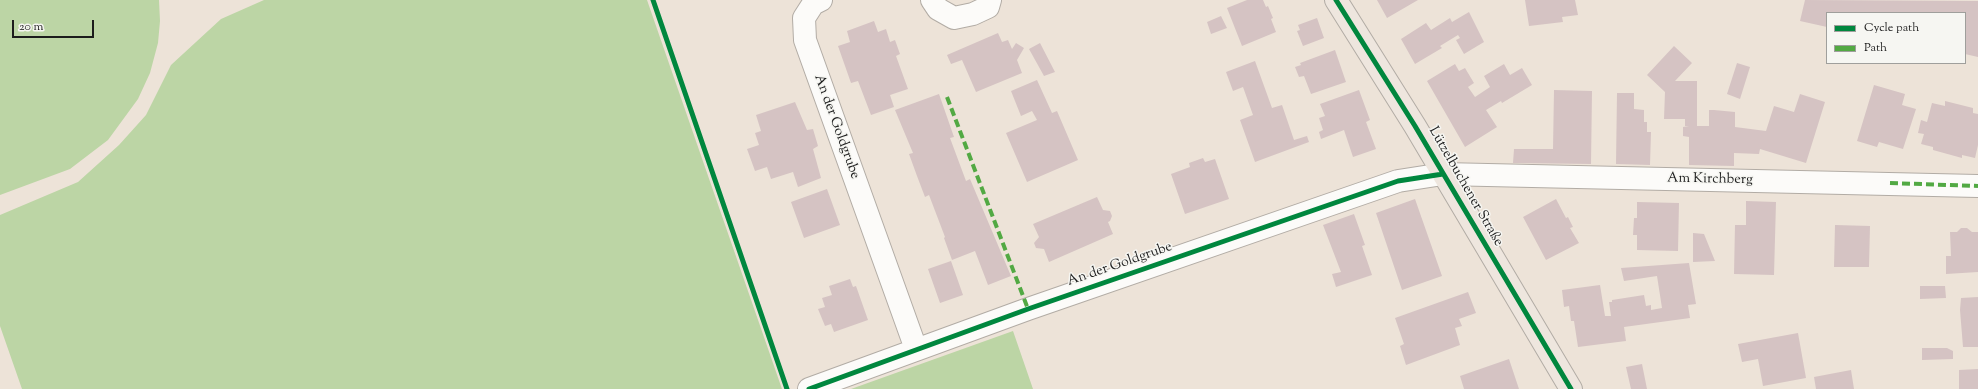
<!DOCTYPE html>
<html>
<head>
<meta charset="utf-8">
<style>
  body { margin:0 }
  #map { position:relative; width:1978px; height:389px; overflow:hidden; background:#ede3d8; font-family:"Sorts Mill Goudy",serif }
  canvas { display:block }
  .legend { position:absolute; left:1826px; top:12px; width:140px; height:52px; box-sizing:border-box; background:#f6f6f2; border:1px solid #9f9f9c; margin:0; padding:5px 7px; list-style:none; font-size:12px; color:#1c1c1c }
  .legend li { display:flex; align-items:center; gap:8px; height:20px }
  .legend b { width:20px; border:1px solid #9f9f9c }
  .scale { position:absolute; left:12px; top:20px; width:82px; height:18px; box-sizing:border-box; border:2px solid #1c1c1c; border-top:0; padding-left:5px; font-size:12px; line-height:14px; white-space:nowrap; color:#1c1c1c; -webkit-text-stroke:3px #f6f6f2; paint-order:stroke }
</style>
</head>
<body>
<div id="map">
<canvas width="1978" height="389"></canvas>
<ul class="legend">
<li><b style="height:5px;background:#00873e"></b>Cycle path</li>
<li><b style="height:5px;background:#52a943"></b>Path</li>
</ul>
<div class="scale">20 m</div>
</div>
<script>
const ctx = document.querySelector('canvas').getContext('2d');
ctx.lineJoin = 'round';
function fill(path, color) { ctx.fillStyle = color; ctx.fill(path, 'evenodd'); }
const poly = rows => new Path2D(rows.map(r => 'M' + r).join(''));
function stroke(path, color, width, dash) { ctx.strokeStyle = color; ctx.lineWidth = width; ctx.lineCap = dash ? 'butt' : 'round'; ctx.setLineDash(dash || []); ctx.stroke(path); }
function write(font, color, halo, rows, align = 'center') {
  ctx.font = font + ' "Sorts Mill Goudy",serif'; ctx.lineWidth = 3; ctx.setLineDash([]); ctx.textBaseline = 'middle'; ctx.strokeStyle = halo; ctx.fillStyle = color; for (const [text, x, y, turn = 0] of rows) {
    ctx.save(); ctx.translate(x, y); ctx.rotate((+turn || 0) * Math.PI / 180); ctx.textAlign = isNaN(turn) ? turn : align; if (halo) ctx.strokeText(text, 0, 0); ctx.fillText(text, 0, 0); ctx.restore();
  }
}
fill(poly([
  [0,0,159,0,160,21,158,43,150,73,138,99,108,140,70,169,0,195],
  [264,0,647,0,782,389,22,389,0,326,0,215,78,182,119,145,146,115,171,65,221,19],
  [1013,331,1033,389,851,389]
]), '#bcd5a5');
fill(poly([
  [1247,0,1263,0,1266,7,1268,6,1273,18,1271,19,1276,32,1242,46,1227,8],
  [1377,0,1418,0,1387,18],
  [1525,0,1575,0,1578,15,1562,17,1563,22,1529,26],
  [1805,0,1978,1,1978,57,1965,54,1965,13,1827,13,1827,27,1800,21],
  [1469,12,1484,42,1464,54,1456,40,1460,38,1458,35,1440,46,1442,48,1415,64,1401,39,1426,23,1431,30,1450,18,1452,22],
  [1221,16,1227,28,1211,34,1207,22],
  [1317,18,1324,38,1303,46,1297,31,1300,30,1298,25],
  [874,21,878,32,886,29,890,42,895,40,900,54,896,56,908,89,890,95,894,107,871,115,858,81,851,83,838,46,850,42,847,31],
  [998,33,1002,42,1008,40,1012,49,1016,43,1024,48,1017,60,1022,73,976,92,962,60,951,64,947,55],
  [1040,43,1055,72,1044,76,1029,49],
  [1674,46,1692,63,1675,81,1697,81,1697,126,1709,126,1709,110,1714,110,1735,112,1735,127,1766,131,1774,106,1794,112,1800,94,1825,102,1806,163,1760,149,1759,154,1734,153,1734,166,1689,165,1689,137,1683,136,1683,127,1689,126,1685,126,1685,119,1664,119,1665,92,1647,75],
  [1335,50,1346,82,1311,94,1304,76,1299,77,1295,67,1301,65,1300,63],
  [1255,61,1272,108,1282,105,1294,140,1307,136,1309,142,1255,162,1240,120,1253,115,1243,87,1233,91,1226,72],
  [1737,63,1750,67,1740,99,1727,94],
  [1455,64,1459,71,1465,68,1474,83,1468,87,1475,97,1490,87,1484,76,1504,64,1510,75,1522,68,1532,85,1502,103,1501,101,1486,110,1497,127,1465,147,1427,81],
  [1037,80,1052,113,1057,111,1078,160,1027,182,1006,133,1037,120,1032,111,1021,116,1011,91],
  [1874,85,1905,94,1902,105,1916,109,1903,149,1879,142,1877,147,1857,141],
  [1359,90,1370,120,1366,122,1376,149,1353,157,1344,130,1321,139,1319,132,1323,130,1319,118,1325,116,1320,104],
  [1554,90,1592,91,1591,164,1513,163,1514,149,1553,149],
  [1617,93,1634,93,1634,109,1644,110,1644,122,1647,122,1647,132,1651,132,1650,165,1616,164],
  [939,94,954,137,950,138,966,181,970,179,1011,276,988,285,975,251,952,260,944,238,945,237,929,195,925,197,917,176,909,154,913,153,895,110],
  [1945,101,1973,108,1973,113,1978,114,1978,145,1975,158,1962,155,1962,158,1933,150,1933,147,1921,144,1924,134,1918,133,1921,120,1927,122,1932,103,1945,106],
  [795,102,807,130,813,129,818,146,813,149,821,178,798,187,793,172,771,179,767,167,755,171,747,149,759,145,755,133,761,131,756,115],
  [1203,158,1205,162,1215,159,1229,199,1185,214,1171,174,1190,167,1189,163],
  [827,189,840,225,804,238,791,202],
  [1097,197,1103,210,1110,211,1112,216,1110,221,1108,222,1113,234,1049,262,1044,249,1036,248,1034,243,1039,237,1033,224],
  [1415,199,1442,276,1402,290,1376,213],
  [1556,199,1566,218,1568,217,1573,227,1570,228,1579,243,1546,260,1523,217],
  [1746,201,1776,202,1774,275,1734,274,1735,225,1746,225],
  [1637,202,1679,203,1678,251,1637,250,1637,235,1633,235,1634,218,1637,218],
  [1354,214,1365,245,1362,246,1372,275,1336,287,1332,274,1341,272,1323,225],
  [1835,225,1870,226,1869,267,1834,267],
  [1961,228,1967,228,1972,232,1978,232,1978,272,1946,274,1946,256,1951,256,1950,232,1957,232],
  [1693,233,1704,234,1715,261,1693,262],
  [951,261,963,295,940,303,928,269],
  [1689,263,1696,304,1688,305,1690,318,1624,327,1626,341,1578,347,1574,321,1571,321,1569,306,1564,307,1562,290,1600,285,1605,316,1611,316,1609,302,1612,302,1612,300,1644,295,1646,306,1651,305,1651,310,1662,308,1657,276,1624,281,1621,268],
  [850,279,853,287,856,286,868,320,834,332,831,324,825,326,818,309,825,307,822,298,832,295,829,286],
  [1920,286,1945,286,1946,298,1920,299],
  [1468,292,1476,313,1459,319,1462,326,1455,328,1460,345,1406,365,1400,346,1404,344,1395,318],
  [1978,297,1978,347,1963,347,1960,310,1961,298],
  [1798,333,1806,378,1763,386,1758,359,1742,362,1738,344],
  [1922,348,1947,348,1953,351,1953,359,1922,360],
  [1509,359,1519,389,1464,389,1460,376],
  [1642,364,1647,389,1631,389,1626,367],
  [1978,369,1978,389,1959,389,1959,370],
  [1851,370,1854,389,1816,389,1814,377]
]), '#d5c3c3');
const minor = poly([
  [821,0,813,4,804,18,805,40,916,349],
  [932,0,938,9,954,18,973,14,988,7,990,0],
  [809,389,1028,309,1398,181,1443,174,1978,186]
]);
const major = poly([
  [1336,0,1415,126,1571,389]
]);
stroke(minor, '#b2aca5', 24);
stroke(major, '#b2aca5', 24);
stroke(minor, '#fcfbf9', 22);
stroke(major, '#eee6de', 22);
stroke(poly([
  [947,97,1028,309],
  [1890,183,1978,186]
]), '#52a943', 4, [8, 4]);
stroke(poly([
  [653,0,787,389],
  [1336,0,1415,126,1571,389],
  [809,389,1028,309,1398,181,1443,174]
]), '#00873e', 5);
write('14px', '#1c1c1c', '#f6f6f2', [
  ["An der Goldgrube",836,127,70],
  ["Am Kirchberg",1710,180,1],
  ["Lützelbuchener Straße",1465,187,60],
  ["An der Goldgrube",1120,265,-19]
]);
</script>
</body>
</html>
